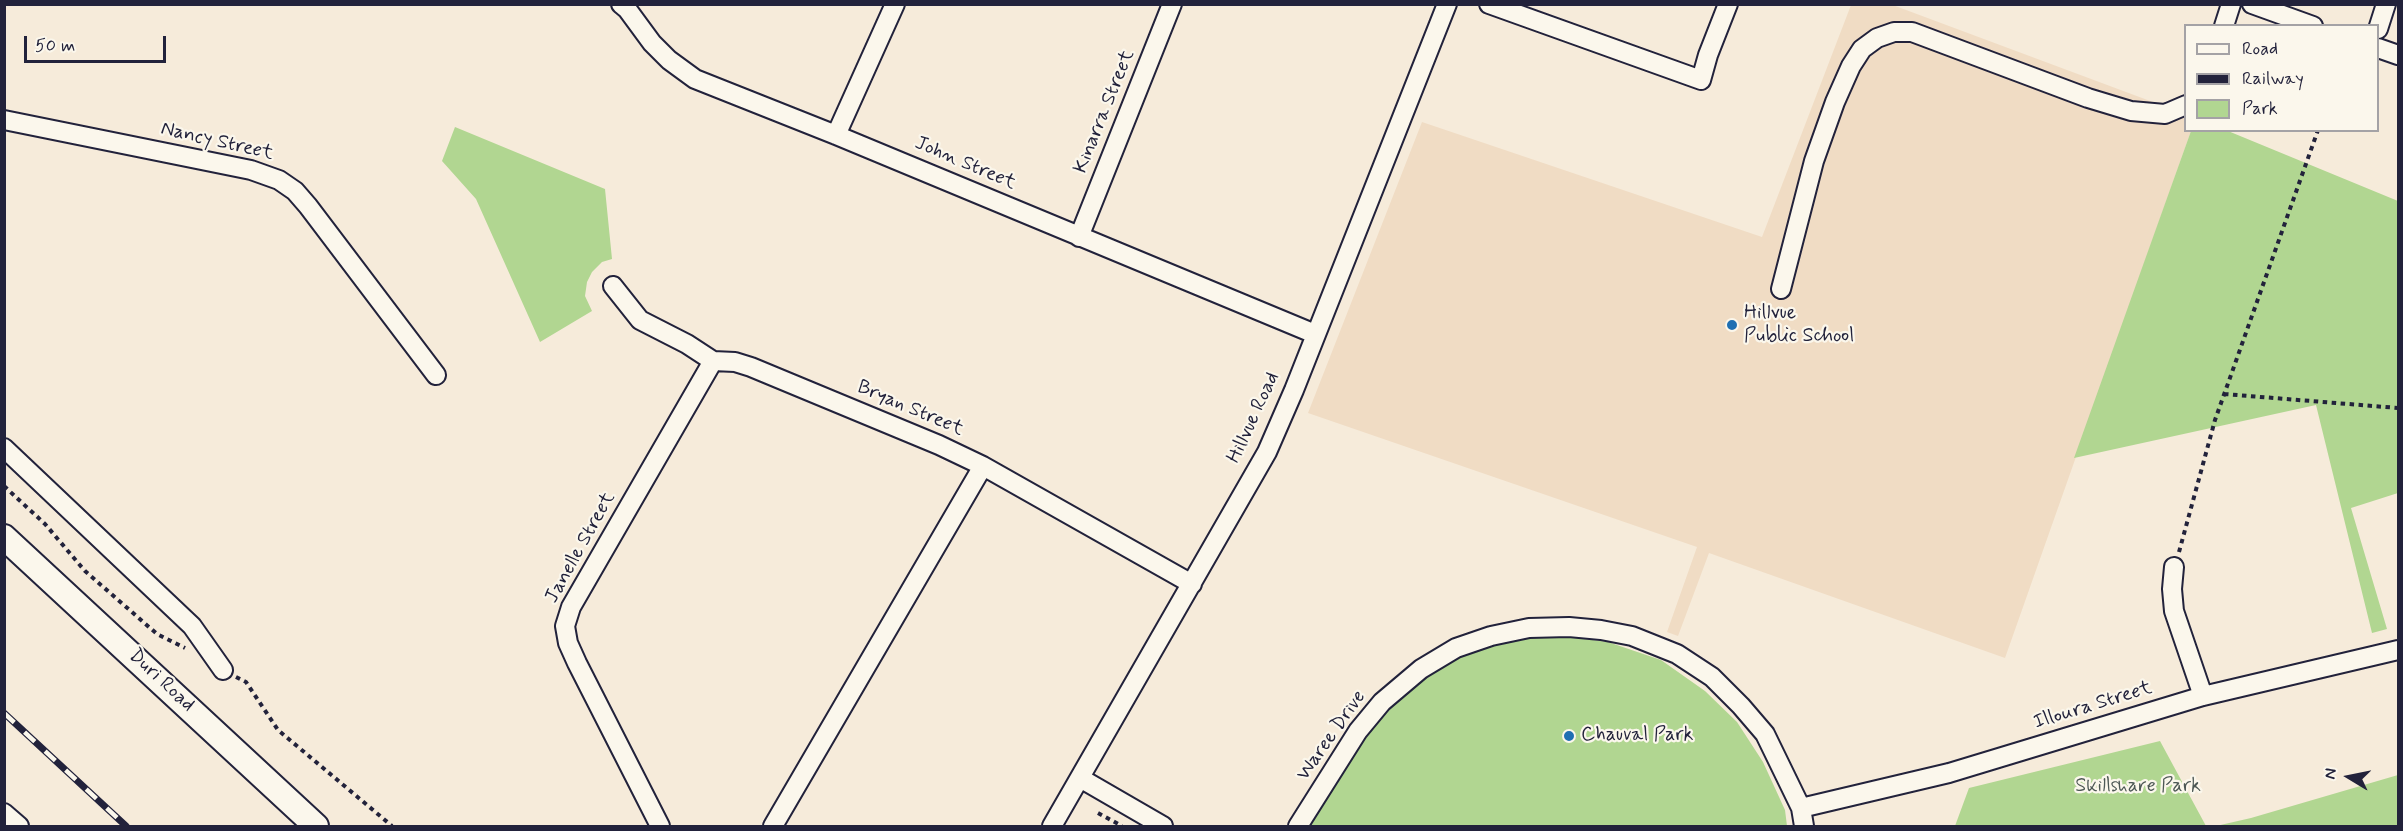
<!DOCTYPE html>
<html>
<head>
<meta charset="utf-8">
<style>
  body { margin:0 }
  #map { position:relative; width:2403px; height:831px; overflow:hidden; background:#f6ebda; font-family:Mynerve,sans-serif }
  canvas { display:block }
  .frame { position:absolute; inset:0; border:6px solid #22223b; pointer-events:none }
  .legend { position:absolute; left:2184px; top:24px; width:195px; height:108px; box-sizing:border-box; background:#fbf7ec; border:2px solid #a4a2a5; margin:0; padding:8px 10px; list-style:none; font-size:18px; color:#22223b }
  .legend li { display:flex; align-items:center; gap:12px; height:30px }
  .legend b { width:30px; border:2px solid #a4a2a5 }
  .north { position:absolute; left:2319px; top:747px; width:60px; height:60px; -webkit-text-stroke:4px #fbf7ec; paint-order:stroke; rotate:280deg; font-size:16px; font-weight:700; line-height:24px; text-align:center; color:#22223b }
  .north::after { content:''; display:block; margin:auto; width:21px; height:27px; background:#22223b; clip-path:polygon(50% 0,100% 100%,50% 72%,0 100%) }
  .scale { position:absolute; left:24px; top:36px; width:142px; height:27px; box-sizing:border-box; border:3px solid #22223b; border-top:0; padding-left:8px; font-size:18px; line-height:21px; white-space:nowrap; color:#22223b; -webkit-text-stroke:4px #fbf7ec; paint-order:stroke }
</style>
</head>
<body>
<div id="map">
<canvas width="2403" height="831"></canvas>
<div class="frame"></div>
<ul class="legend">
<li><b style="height:8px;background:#fbf7ec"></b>Road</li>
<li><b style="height:8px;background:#22223b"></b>Railway</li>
<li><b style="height:16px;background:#b1d691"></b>Park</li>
</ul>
<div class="north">N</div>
<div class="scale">50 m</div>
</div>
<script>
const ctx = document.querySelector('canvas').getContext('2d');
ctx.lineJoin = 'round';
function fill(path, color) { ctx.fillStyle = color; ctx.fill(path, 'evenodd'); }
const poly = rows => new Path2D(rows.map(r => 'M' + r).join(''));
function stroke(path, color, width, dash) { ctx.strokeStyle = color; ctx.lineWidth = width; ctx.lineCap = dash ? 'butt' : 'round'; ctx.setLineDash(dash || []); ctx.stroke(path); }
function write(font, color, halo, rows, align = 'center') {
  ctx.font = font + ' Mynerve,sans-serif'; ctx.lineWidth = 4.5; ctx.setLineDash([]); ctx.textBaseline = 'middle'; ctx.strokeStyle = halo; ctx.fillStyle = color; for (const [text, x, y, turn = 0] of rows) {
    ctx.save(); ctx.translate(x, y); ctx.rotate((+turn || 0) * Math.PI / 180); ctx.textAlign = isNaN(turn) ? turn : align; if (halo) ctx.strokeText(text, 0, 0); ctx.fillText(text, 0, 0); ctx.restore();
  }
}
fill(poly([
  [1890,4,2185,114,2186,130,2191,131,2005,658,1709,553,1678,636,1667,632,1697,547,1308,413,1422,122,1762,237,1851,5]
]), '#f0dcc4');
fill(poly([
  [455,127,605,189,612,259,602,262,592,272,587,282,585,296,592,311,540,342,476,199,442,161],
  [2191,131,2228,131,2398,201,2398,493,2351,508,2387,629,2372,633,2316,405,2074,458],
  [1562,636,1608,642,1661,660,1705,691,1737,722,1763,762,1785,810,1787,826,1300,826,1373,718,1410,681,1450,658,1498,643,1528,637],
  [2160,741,2206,826,1955,826,1969,788],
  [2398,775,2398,826,2216,826,2251,818]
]), '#b1d691');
const minor = poly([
  [621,4,627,9,652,43,669,60,695,79,836,135,1315,334],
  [1489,4,1701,80,1708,55,1728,4],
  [2252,4,2313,26],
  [2224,26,2231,4],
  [2378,29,2386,4],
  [2378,48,2398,55],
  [4,120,251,170,279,180,295,191,308,206,436,375],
  [836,135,895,4],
  [1079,237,1172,4],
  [613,286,640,320,687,344,713,361,735,362,751,367,939,445,983,466,1192,584],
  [1781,289,1814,161,1835,102,1851,66,1862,49,1877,38,1894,32,1912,32,2088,98,2131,111,2165,114,2186,105],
  [4,448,192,626,223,670],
  [2174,567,2172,589,2174,611,2203,696],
  [1080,778,1163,826],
  [1801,808,1949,773,2203,696,2398,650],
  [4,813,19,826],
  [660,826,577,663,568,643,565,626,571,607,713,361],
  [773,826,983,466],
  [1052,826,1267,452,1294,390,1447,4],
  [1298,826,1358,731,1382,702,1421,669,1456,648,1491,636,1529,628,1569,627,1601,630,1632,636,1677,654,1712,677,1741,706,1765,734,1801,808,1804,826]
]);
const major = poly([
  [4,537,316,826]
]);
stroke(minor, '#22223b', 22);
stroke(major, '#22223b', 28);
stroke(poly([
  [2224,394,2398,408],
  [4,486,45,524,85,571,157,634,185,648],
  [2179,552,2215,420,2318,130],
  [236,677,246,682,278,730,392,826],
  [1098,813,1122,826]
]), '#22223b', 4, [4.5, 4.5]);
stroke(minor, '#fbf7ec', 18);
stroke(major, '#fbf7ec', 24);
const rail = poly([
  [4,713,126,826]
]);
stroke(rail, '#22223b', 7);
stroke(rail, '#fbf7ec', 4.5, [14]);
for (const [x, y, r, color] of [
  [1732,325,6,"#1f6fb2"],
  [1569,736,6,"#1f6fb2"]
]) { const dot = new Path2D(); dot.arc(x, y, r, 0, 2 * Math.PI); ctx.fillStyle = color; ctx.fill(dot); stroke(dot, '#fbf7ec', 2); }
write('20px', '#22223b', '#fbf7ec', [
  ["Kinarra Street",1105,112,-68],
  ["Nancy Street",217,142,13],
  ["John Street",965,164,23],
  ["Bryan Street",910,409,23],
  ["Hillvue Road",1254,418,-65],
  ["Janelle Street",581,548,-61],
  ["Duri Road",161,681,43],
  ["Illoura Street",2093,706,-17],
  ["Waree Drive",1332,736,-55]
]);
write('20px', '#22223b', '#fbf7ec', [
  ["Hillvue",1744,314],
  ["Public School",1744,337],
  ["Chauval Park",1581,736]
], 'left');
write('20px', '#4d5855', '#fbf7ec', [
  ["Skillshare Park",2138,787]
]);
</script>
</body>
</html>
